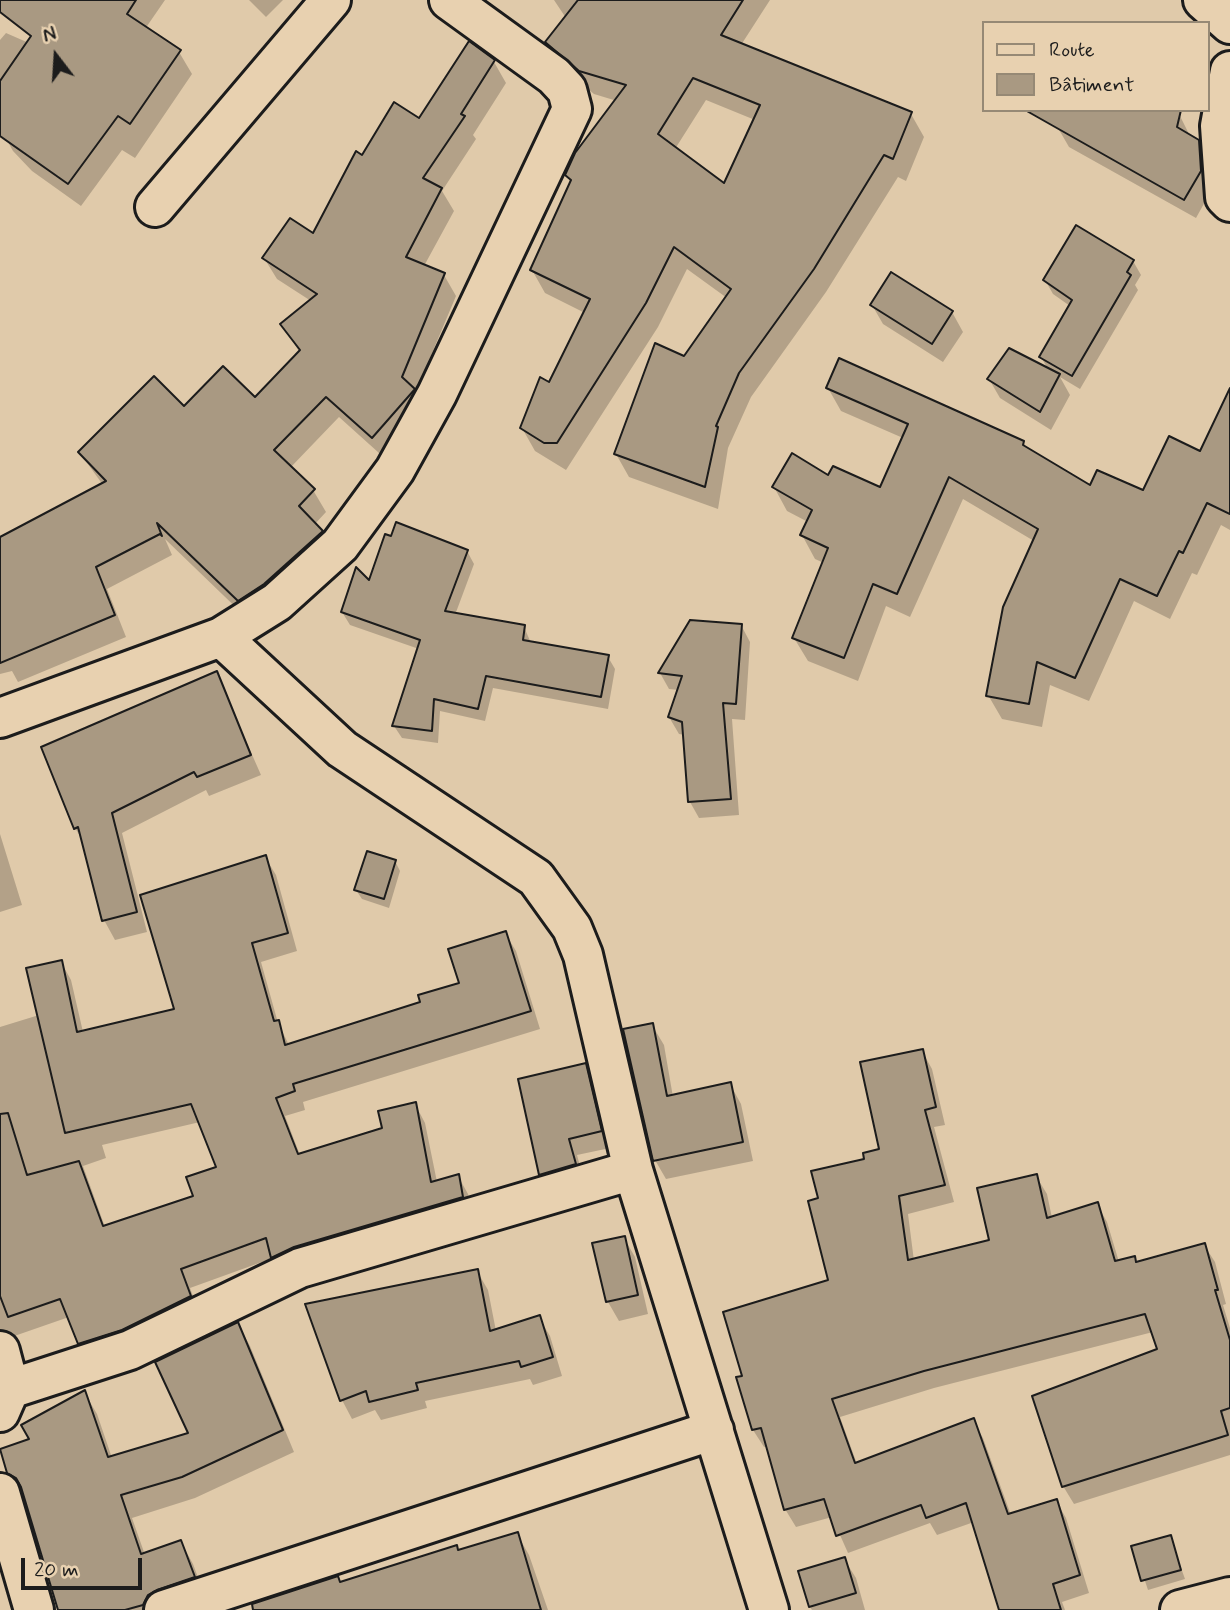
<!DOCTYPE html>
<html>
<head>
<meta charset="utf-8">
<style>
  body { margin:0 }
  #map { position:relative; width:1230px; height:1610px; overflow:hidden; background:#e0caaa; font-family:Mynerve,sans-serif }
  canvas { display:block }
  .legend { position:absolute; left:982px; top:21px; width:228px; height:91px; box-sizing:border-box; background:#e8d1b0; border:2px solid #968975; margin:0; padding:9px 12px; list-style:none; font-size:21px; color:#1c1c1c }
  .legend li { display:flex; align-items:center; gap:14px; height:35px }
  .legend b { width:35px; border:2px solid #968975 }
  .north { position:absolute; left:21px; top:21px; width:70px; height:70px; -webkit-text-stroke:5px #e8d1b0; paint-order:stroke; rotate:343deg; font-size:19px; font-weight:700; line-height:28px; text-align:center; color:#1c1c1c }
  .north::after { content:''; display:block; margin:auto; width:24px; height:32px; background:#1c1c1c; clip-path:polygon(50% 0,100% 100%,50% 72%,0 100%) }
  .scale { position:absolute; left:21px; top:1558px; width:121px; height:32px; box-sizing:border-box; border:4px solid #1c1c1c; border-top:0; padding-left:9px; font-size:21px; line-height:24px; white-space:nowrap; color:#1c1c1c; -webkit-text-stroke:5px #e8d1b0; paint-order:stroke }
</style>
</head>
<body>
<div id="map">
<canvas width="1230" height="1610"></canvas>
<ul class="legend">
<li><b style="height:9px;background:#e8d1b0"></b>Route</li>
<li><b style="height:19px;background:#a99982"></b>Bâtiment</li>
</ul>
<div class="north">N</div>
<div class="scale">20 m</div>
</div>
<script>
const ctx = document.querySelector('canvas').getContext('2d');
ctx.lineJoin = 'round';
function fill(path, color) { ctx.fillStyle = color; ctx.fill(path, 'evenodd'); }
const poly = rows => new Path2D(rows.map(r => 'M' + r).join(''));
function stroke(path, color, width, dash) { ctx.strokeStyle = color; ctx.lineWidth = width; ctx.lineCap = dash ? 'butt' : 'round'; ctx.setLineDash(dash || []); ctx.stroke(path); }
fill(poly([
  [21,0,165,0,145,29,179,52,192,74,135,158,122,150,81,206,32,171,13,151,0,128,0,40,6,33,125,85],
  [249,0,283,0,266,17],
  [554,0,770,0,741,45,911,114,924,137,906,181,898,177,826,292,751,397,728,448,718,509,629,477,616,454,727,298,687,269,658,327,566,470,535,451,522,428,549,385,585,313,545,293,532,270,571,183,567,175,617,101,594,94,560,66,547,43,566,18],
  [706,100,755,120,724,185,675,149],
  [494,62,506,83,473,135,476,139,442,191,454,211,424,266,444,275,456,296,390,453,379,453,339,417,290,468,313,490,326,512,314,525,334,554,251,622,165,539,172,555,107,589,126,637,18,682,12,671,0,674,0,539,103,485,80,453,184,409,255,399,300,353,282,324,311,301,277,279,264,258,314,236,363,157,420,120],
  [1179,114,1190,136,1198,141,1209,161,1211,191,1196,218,1069,147,1058,128],
  [1133,261,1141,275,1135,285,1138,290,1080,389,1060,377,1070,395,1051,430,1000,398,989,379,1049,371,1041,357,1070,306,1053,294,1045,280],
  [872,305,952,312,963,332,943,362,883,324],
  [828,388,1023,442,1027,449,1091,488,1144,493,1230,431,1230,530,1221,525,1197,575,1192,573,1170,619,1134,601,1089,701,1050,685,1042,727,1002,719,988,695,1034,541,963,499,910,617,886,606,858,681,808,661,794,638,824,563,815,559,802,535,808,522,787,511,774,487,829,477,881,489,903,438,841,411],
  [467,551,474,564,455,615,524,627,531,643,608,657,615,669,608,709,493,688,485,721,440,711,438,743,402,738,394,726,419,649,350,625,342,612,370,583],
  [741,625,750,642,745,720,732,719,739,815,699,818,690,802,685,735,679,734,669,717,679,690,669,689,660,673],
  [216,673,261,775,209,796,206,790,122,833,147,932,115,940,104,920,85,844,75,828],
  [0,834,22,905,0,912],
  [265,857,276,875,297,951,261,962,278,1023,289,1045,422,1003,461,984,505,933,516,951,540,1029,303,1102,305,1110,285,1116,300,1155,384,1129,415,1104,425,1123,437,1182,458,1176,468,1194,473,1215,283,1275,273,1258,190,1288,200,1315,90,1362,69,1317,0,1341,0,1027,39,1015,61,962,71,980,83,1032,176,1011],
  [200,1122,218,1168,195,1197,105,1227,83,1166,106,1158,102,1145],
  [395,861,400,871,389,908,362,899,356,890],
  [652,1025,664,1045,673,1097,730,1084,741,1104,753,1161,666,1179,655,1160],
  [922,1051,932,1069,945,1125,934,1127,954,1202,908,1214,914,1261,991,1242,1036,1176,1047,1194,1052,1218,1097,1204,1107,1222,1119,1262,1134,1258,1137,1264,1204,1245,1215,1262,1226,1304,1223,1305,1230,1328,1230,1455,1074,1504,1063,1486,1159,1350,1153,1332,934,1388,840,1417,857,1464,973,1421,983,1438,1011,1515,1056,1501,1066,1518,1089,1593,1062,1602,1065,1610,1001,1610,974,1522,937,1535,930,1523,848,1553,832,1517,796,1527,785,1509,768,1446,764,1447,753,1430,744,1377,830,1281,820,1199,882,1150],
  [585,1065,594,1082,610,1148,577,1155,584,1181,550,1191,541,1174],
  [624,1238,635,1257,648,1314,619,1321,608,1302],
  [477,1271,488,1290,496,1331,539,1318,550,1336,562,1376,533,1385,530,1379,425,1401,427,1408,381,1420,375,1410,352,1419,342,1400,307,1305],
  [238,1324,250,1346,294,1452,195,1498,132,1518,145,1555,181,1542,193,1564,206,1599,173,1610,61,1610,26,1497,9,1472,31,1440,84,1392,97,1414,112,1458,191,1434],
  [517,1534,529,1555,548,1610,311,1610,341,1584],
  [1170,1537,1185,1579,1148,1590,1134,1548],
  [844,1559,856,1578,865,1610,812,1610,810,1607]
]), '#0003');
const building = poly([
  [0,0,136,0,127,14,181,50,130,124,118,116,68,184,0,136,0,81,31,36,0,12,0,0],
  [578,0,743,0,721,35,912,112,893,159,884,155,814,269,739,373,716,426,718,427,705,487,614,454,655,343,684,356,731,289,674,247,646,303,557,443,544,443,520,428,540,377,549,382,590,299,530,270,571,180,565,175,575,153,626,85,579,71,545,42,578,0],
  [693,78,760,105,724,183,658,134,693,78],
  [469,41,495,60,461,114,465,116,423,178,442,188,406,257,445,273,402,377,415,389,372,438,326,397,274,450,315,489,299,506,323,531,264,584,238,601,157,523,162,536,160,534,96,567,115,615,0,663,0,537,106,481,78,452,154,376,184,406,223,366,255,397,300,350,280,324,317,294,262,258,290,218,313,233,356,151,362,155,394,102,419,118,469,41],
  [1025,110,1181,110,1177,127,1199,140,1201,171,1184,200,1025,110],
  [1076,225,1134,260,1127,272,1131,275,1072,376,1039,357,1072,300,1043,280,1076,225],
  [891,272,953,311,932,344,870,305,891,272],
  [1009,348,1060,374,1040,412,987,379,1009,348],
  [839,358,1024,441,1023,445,1090,485,1097,470,1143,490,1169,436,1200,451,1230,388,1230,514,1207,503,1183,553,1179,551,1157,596,1120,579,1075,678,1037,662,1029,704,986,696,1003,607,1038,529,949,477,897,594,873,584,844,658,792,638,828,548,800,535,812,510,772,487,792,453,828,475,833,466,880,487,908,424,826,388,839,358],
  [396,522,468,550,445,611,525,625,523,640,609,655,601,697,486,676,478,709,434,699,432,731,392,726,420,640,341,612,356,567,369,580,385,534,391,536,396,522],
  [690,620,742,624,736,704,723,703,731,799,688,802,682,722,668,717,682,676,658,673,690,620],
  [217,671,251,755,197,777,194,772,112,813,137,912,102,921,78,827,74,829,41,747,217,671],
  [367,851,396,860,384,899,354,890,367,851],
  [266,855,288,933,252,943,274,1021,279,1020,285,1045,420,1002,418,995,459,983,448,949,506,931,531,1011,293,1084,295,1091,276,1098,298,1154,382,1128,378,1111,416,1102,431,1182,459,1174,463,1197,294,1247,271,1258,266,1238,181,1269,191,1296,122,1330,78,1344,60,1299,8,1317,0,1296,0,1114,8,1113,27,1175,79,1161,103,1226,193,1196,186,1177,216,1167,191,1104,65,1133,26,968,62,960,77,1032,174,1009,140,895,266,855],
  [653,1023,667,1096,731,1082,743,1142,653,1161,623,1029,653,1023],
  [923,1049,936,1107,925,1110,945,1185,899,1196,908,1260,989,1240,977,1188,1037,1174,1047,1218,1098,1202,1115,1261,1135,1256,1136,1262,1205,1243,1218,1290,1215,1290,1230,1340,1230,1408,1221,1411,1228,1435,1062,1487,1032,1396,1157,1349,1145,1314,924,1371,832,1399,855,1463,974,1418,1008,1514,1057,1499,1080,1575,1053,1584,1061,1610,999,1610,966,1503,926,1518,921,1505,836,1536,824,1499,784,1510,761,1428,752,1430,736,1377,742,1376,723,1312,828,1280,808,1201,818,1198,811,1171,864,1159,863,1153,879,1149,860,1062,923,1049],
  [586,1063,602,1131,569,1139,576,1164,539,1175,518,1079,586,1063],
  [625,1236,638,1295,606,1302,592,1243,625,1236],
  [478,1269,490,1331,540,1315,553,1357,521,1367,519,1361,416,1383,418,1390,369,1402,366,1391,340,1401,305,1304,478,1269],
  [238,1322,283,1430,182,1477,121,1495,141,1554,181,1540,195,1577,157,1590,148,1595,143,1605,125,1610,58,1610,21,1487,16,1478,7,1473,0,1449,29,1439,21,1425,85,1390,108,1457,188,1433,155,1362,238,1322],
  [518,1532,541,1610,253,1610,252,1604,338,1576,340,1582,457,1545,458,1550,518,1532],
  [1171,1535,1181,1570,1141,1581,1131,1546,1171,1535],
  [845,1557,856,1593,809,1607,798,1571,845,1557]
]);
fill(building, '#a99982');
stroke(building, '#1c1c1c', 2);
const street = poly([
  [1203,0,1230,24],
  [1230,71,1220,126,1225,197,1230,202],
  [155,207,331,0],
  [221,637,277,602,340,545,395,470,437,394,572,109,567,90,554,76,449,0],
  [0,718,221,637,342,749,536,878,572,928,583,955,633,1170,769,1610],
  [0,1351,10,1389],
  [0,1412,10,1389,130,1350,300,1268,633,1170],
  [0,1493,34,1610],
  [164,1610,714,1430],
  [1180,1610,1230,1597]
]);
stroke(street, '#1c1c1c', 44);
stroke(street, '#e8d1b0', 38);
</script>
</body>
</html>
